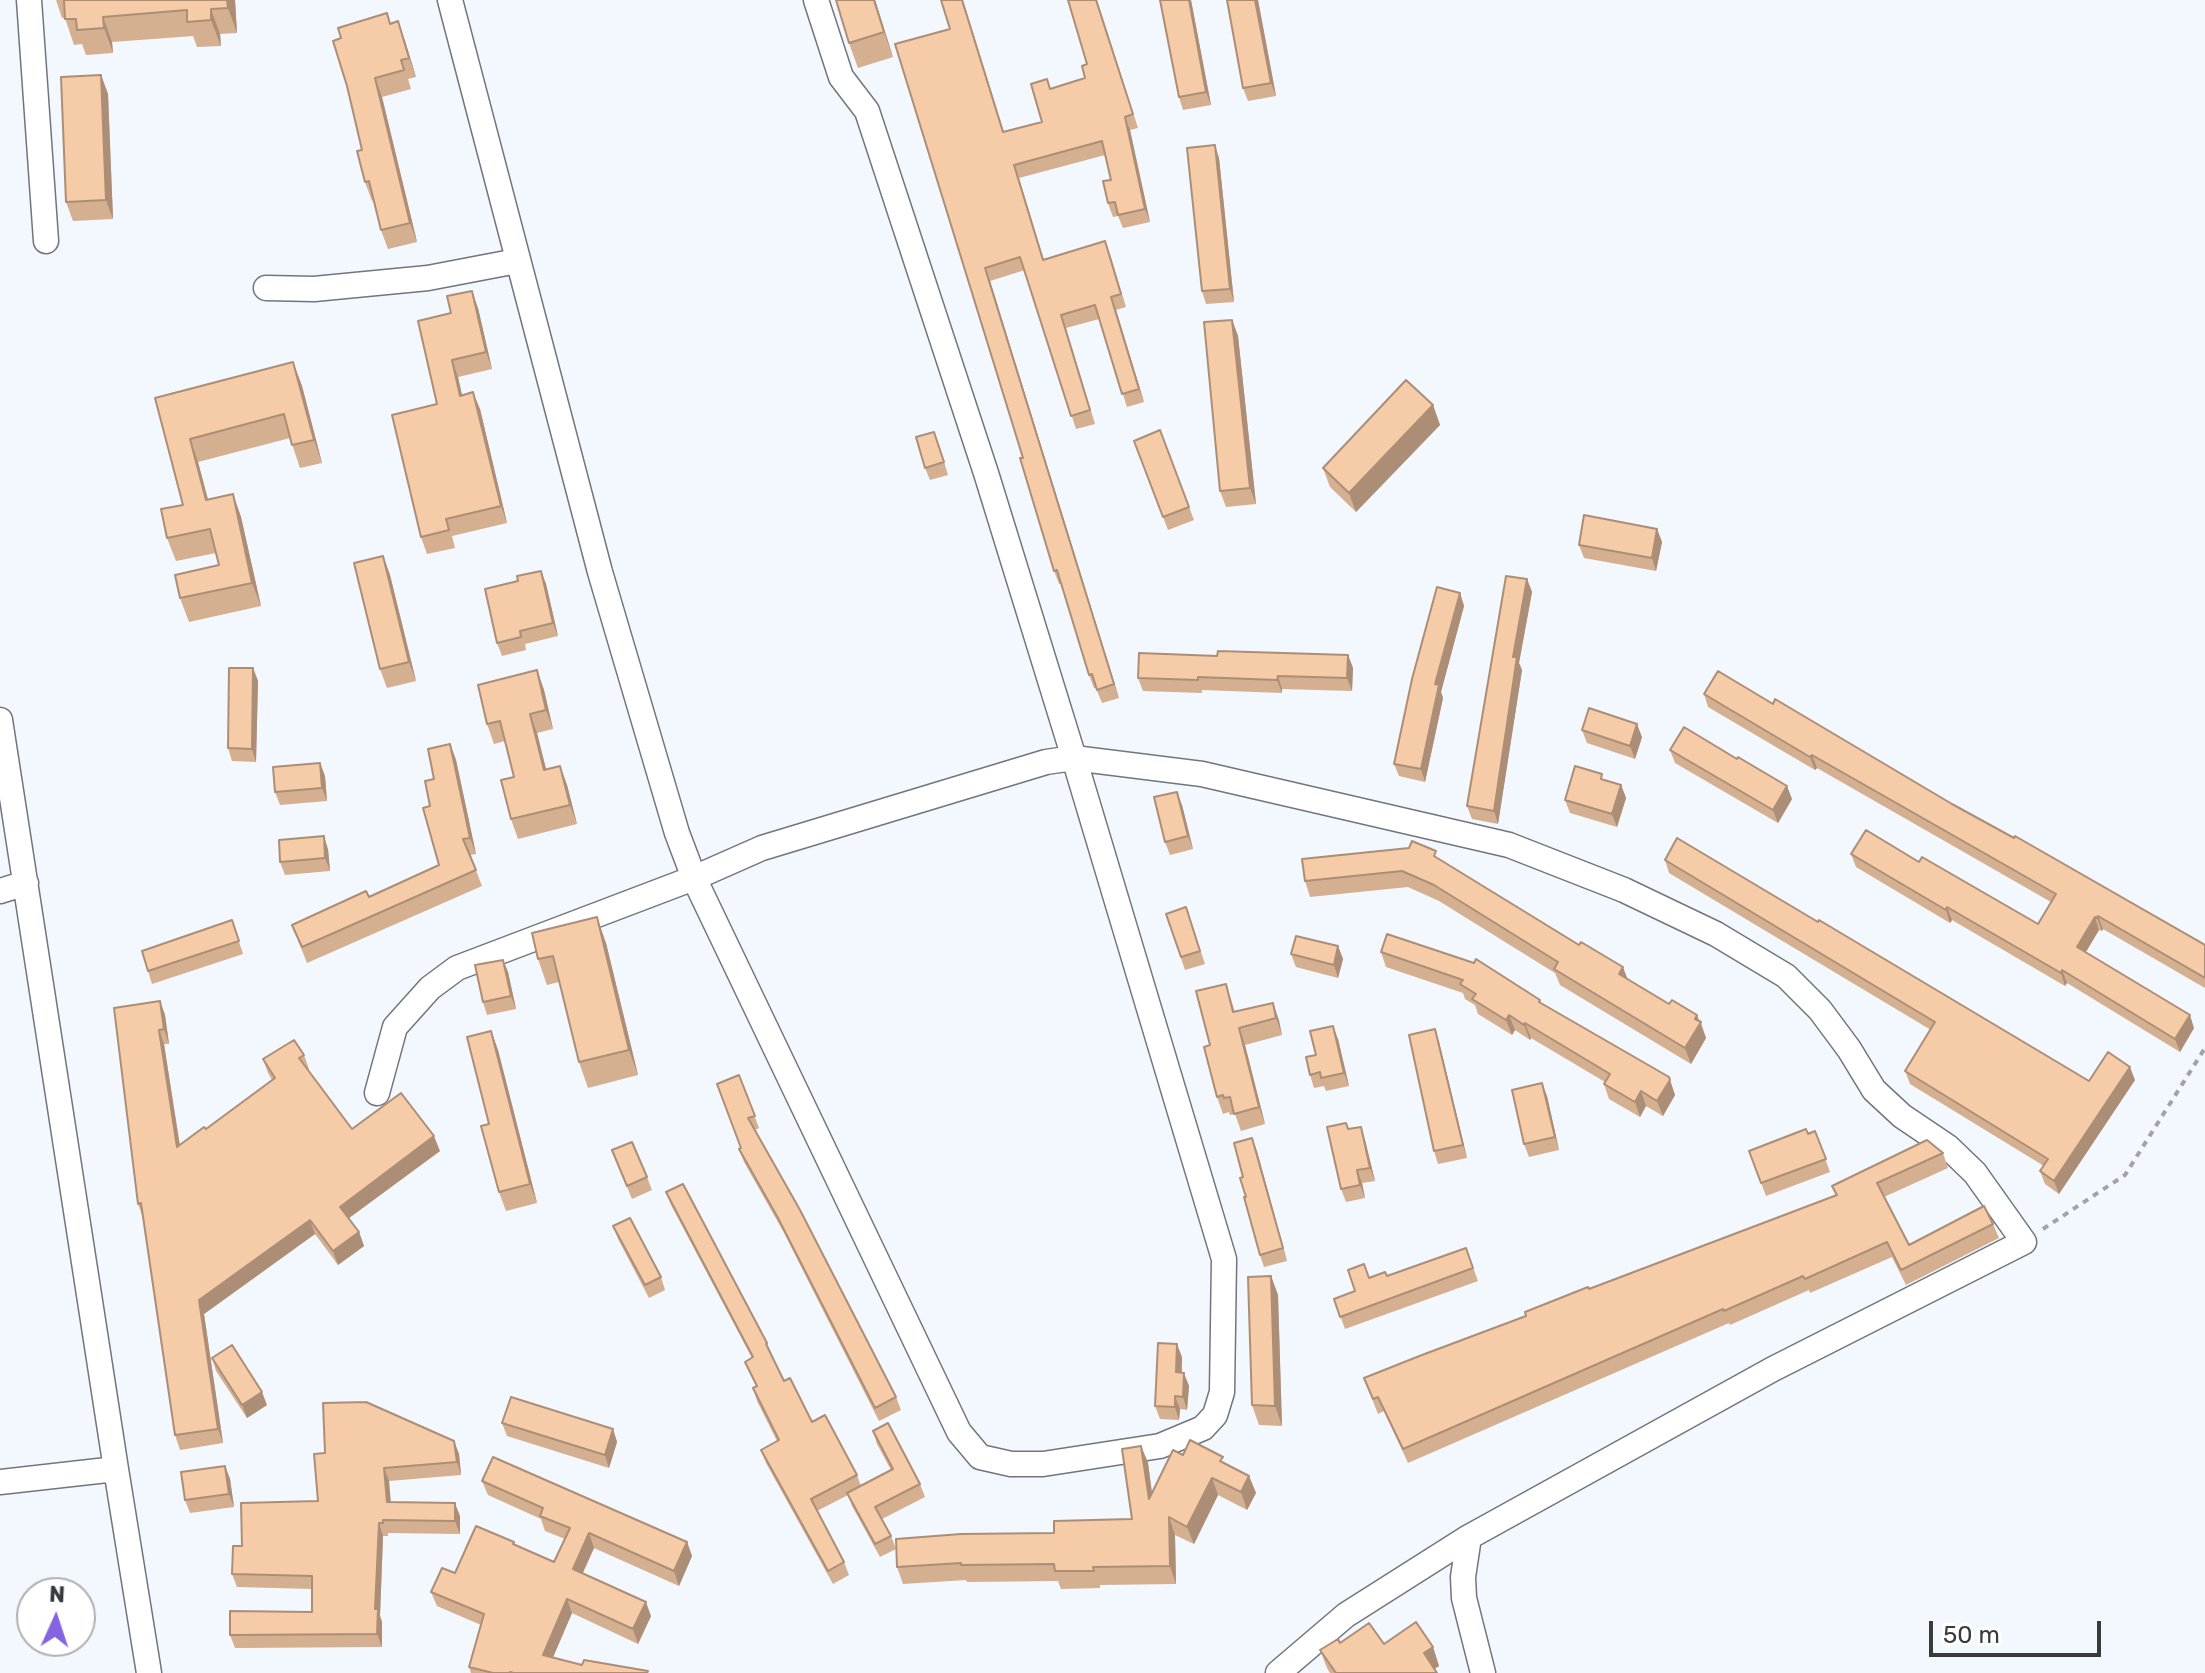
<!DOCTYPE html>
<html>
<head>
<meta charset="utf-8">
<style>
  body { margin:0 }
  #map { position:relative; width:2205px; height:1673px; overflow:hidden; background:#f3f7fe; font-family:Rubik,sans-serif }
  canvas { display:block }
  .north { position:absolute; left:16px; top:1577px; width:80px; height:80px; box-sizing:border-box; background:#fff; border:2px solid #afb0b1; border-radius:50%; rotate:3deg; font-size:22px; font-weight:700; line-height:32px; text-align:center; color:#383a3c }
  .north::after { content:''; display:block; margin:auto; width:28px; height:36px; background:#8464df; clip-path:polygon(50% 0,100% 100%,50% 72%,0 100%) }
  .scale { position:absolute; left:1929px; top:1621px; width:172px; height:36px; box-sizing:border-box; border:4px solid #383a3c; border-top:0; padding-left:10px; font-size:24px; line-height:28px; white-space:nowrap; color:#383a3c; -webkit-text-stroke:6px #fff; paint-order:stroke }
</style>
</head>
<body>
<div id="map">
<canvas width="2205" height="1673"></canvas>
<div class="north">N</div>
<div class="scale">50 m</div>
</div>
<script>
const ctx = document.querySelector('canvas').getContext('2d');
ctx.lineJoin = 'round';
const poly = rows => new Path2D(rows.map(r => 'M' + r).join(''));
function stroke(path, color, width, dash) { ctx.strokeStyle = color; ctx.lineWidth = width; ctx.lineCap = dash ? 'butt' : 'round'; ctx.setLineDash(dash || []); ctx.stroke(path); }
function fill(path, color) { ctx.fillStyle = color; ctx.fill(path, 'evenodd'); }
const minor = poly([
  [29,0,46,241],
  [450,0,600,572,677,833,694,878,959,1432,980,1457,1011,1464,1043,1464,1160,1446,1203,1428,1215,1415,1222,1392,1224,1259,1074,758,986,473,867,111,841,77,816,0],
  [266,288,314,289,428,278,517,261],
  [0,720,116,1469,149,1673],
  [0,891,26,883],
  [377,1093,395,1027,430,988,457,968,694,878,762,848,1046,762,1074,758,1202,774,1509,845,1624,890,1716,934,1786,976,1820,1010,1849,1049,1874,1090,1902,1116,1948,1147,1975,1173,2024,1242,1773,1369,1469,1537,1346,1615,1278,1673],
  [0,1482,116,1469],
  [1469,1537,1463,1577,1464,1598,1483,1673]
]);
stroke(minor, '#72757b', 27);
stroke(poly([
  [2043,1229,2125,1175,2205,1048]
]), '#a0a3a8', 4, [6, 6]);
stroke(minor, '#fff', 24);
fill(poly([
  [56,0,235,0,237,33,220,34,221,46,197,47,193,36,112,42,113,53,86,55,82,44,74,45,65,18,62,18],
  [875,0,893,57,858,68,849,43],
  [941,0,963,0,1004,132,1042,122,1051,89,1085,78,1097,0,1138,128,1130,130,1150,222,1123,228,1118,216,1113,217,1108,203,1111,180,1105,155,1019,178,1044,260,1110,254,1126,307,1116,310,1144,402,1127,407,1099,319,1066,328,1095,424,1076,429,1025,270,990,281,1119,698,1102,703,1096,688,1094,688,1089,675,1062,584,1059,584,1054,571,1023,458,990,351,950,29],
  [1160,0,1191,0,1211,105,1183,110,1179,97],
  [1258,0,1276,96,1248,101,1243,88],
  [387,13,391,24,405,41,416,77,408,79,411,89,382,97,417,242,388,249,381,230,374,200,372,201,365,182,362,150,341,38],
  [101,75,108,94,113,219,73,221,66,202],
  [1219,158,1234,302,1206,304,1202,291],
  [478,308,492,369,458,377,462,395,480,409,507,523,452,536,455,548,427,554,421,537,437,404,418,321],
  [1232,320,1238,336,1256,504,1226,507,1220,491],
  [293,362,302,386,322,463,300,468,290,438,198,462,208,499,233,494,241,517,261,606,189,622,180,598,219,565,216,553,176,561,167,538,183,505,155,398],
  [1433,405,1440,425,1356,512,1330,487,1323,468],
  [1160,430,1194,520,1168,530,1134,441],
  [939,445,948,475,930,480,925,468],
  [1657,529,1662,542,1656,571,1584,558,1579,545],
  [383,556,390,575,416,681,387,688,380,669],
  [541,571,546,584,558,636,525,644,526,650,502,656,497,643],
  [1527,579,1532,592,1519,663,1522,670,1498,824,1472,819,1467,806],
  [1460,593,1464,606,1441,692,1443,698,1425,782,1399,776,1394,764],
  [1348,655,1353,668,1352,691,1282,689,1282,693,1202,690,1202,693,1143,691,1138,678,1217,656],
  [253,668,258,681,256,762,232,761,228,748],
  [537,670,544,690,553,729,537,733,546,769,560,766,567,785,577,824,518,839,511,819,514,777,505,741,494,744,487,724],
  [1704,694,1773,704,2205,945,2205,988,2103,929,2102,931,2099,930,2086,952,2194,1028,2180,1052,2067,983,2065,986,1952,920,1950,923,1856,867,1851,854,1919,862,2038,924,2051,902,1817,768,1815,770,1708,707],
  [1582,730,1642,737,1635,759,1587,743],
  [450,744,456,760,476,854,470,855,482,886,307,963,292,925,369,897,439,865,430,806,434,779],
  [1670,750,1792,799,1778,823,1675,763],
  [320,763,325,776,327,801,280,805,275,792],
  [1604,780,1621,785,1626,798,1617,827,1570,813,1565,800],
  [1182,805,1193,849,1170,855,1165,842],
  [328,849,330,871,285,875,280,862],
  [1439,859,1627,979,1701,1022,1706,1038,1691,1064,1560,985,1555,973,1439,901,1408,887,1310,897,1305,881],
  [1665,860,1818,922,2089,1081,2135,1080,2059,1194,2045,1184,2040,1171,2044,1166,1910,1084,1905,1071,1931,1030,1669,873],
  [1186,907,1205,964,1185,970,1166,914],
  [232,920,243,954,152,984,142,951],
  [606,943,638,1075,588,1088,579,1062,559,982,547,985,538,959],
  [1338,946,1343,959,1338,978,1296,967,1291,954],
  [1381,952,1542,1004,1669,1077,1675,1095,1663,1116,1646,1106,1640,1117,1609,1099,1604,1084,1605,1082,1531,1038,1530,1040,1515,1030,1512,1035,1478,1014,1475,1005,1465,999,1463,993,1386,967],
  [503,960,508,972,516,1009,487,1015,483,1002],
  [1226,984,1235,1012,1273,1003,1282,1035,1245,1045,1265,1124,1241,1131,1235,1114,1230,1115,1229,1112,1223,1114,1217,1097,1210,1045],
  [160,1001,165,1015,169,1044,164,1044,180,1145,206,1129,272,1080,268,1073,263,1059,304,1055,309,1069,308,1070,352,1129,440,1151,349,1218,359,1232,364,1246,338,1265,315,1234,204,1314,223,1443,180,1450,175,1435,143,1218,138,1204],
  [491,1031,498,1050,537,1203,506,1211,499,1192,489,1124],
  [1338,1039,1349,1086,1326,1091,1324,1086,1314,1088,1310,1075,1316,1055],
  [1439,1042,1467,1158,1438,1164,1434,1151],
  [739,1075,759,1128,755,1130,896,1397,901,1410,879,1421,783,1231,744,1162,739,1149,741,1148],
  [1547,1096,1559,1150,1529,1157,1524,1144],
  [1361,1127,1365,1140,1375,1181,1362,1183,1365,1198,1346,1202,1341,1189,1348,1129],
  [1815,1131,1830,1172,1766,1196,1749,1151],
  [1252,1138,1287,1261,1264,1267,1260,1255,1246,1197,1243,1177],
  [612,1150,647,1177,652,1190,632,1199],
  [1943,1153,1948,1168,1884,1197,1909,1245,1993,1224,1999,1238,1906,1285,1892,1257,1810,1293,1809,1290,1730,1325,1729,1323,1408,1463,1384,1411,1378,1414,1364,1378,1526,1316,1589,1289,1836,1196,1832,1186],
  [666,1192,767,1343,772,1356,784,1381,812,1422,857,1475,861,1486,891,1470,877,1444,873,1431,920,1484,925,1497,882,1519,891,1536,896,1549,880,1557,852,1506,848,1495,817,1511,844,1562,849,1575,833,1584,766,1463,761,1450,777,1441,757,1401,753,1388,756,1386,745,1362,752,1358,671,1205],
  [613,1226,661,1277,665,1290,649,1298,618,1239],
  [1466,1248,1478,1281,1345,1329,1334,1299,1355,1291,1369,1278,1387,1276],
  [1271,1276,1278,1295,1282,1426,1259,1425,1252,1405],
  [1182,1357,1182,1373,1189,1386,1187,1410,1180,1409,1179,1420,1160,1419,1155,1406],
  [212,1358,267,1405,247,1418,216,1371],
  [502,1423,613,1429,617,1442,609,1468,507,1436],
  [454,1441,459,1454,461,1475,389,1481,390,1502,460,1516,460,1534,388,1533,388,1536,383,1536,380,1616,382,1622,382,1647,235,1648,230,1635,312,1612,312,1589,237,1587,232,1574,242,1546,318,1501,314,1454],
  [1141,1446,1148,1463,1152,1493,1183,1455,1225,1463,1249,1476,1256,1493,1247,1510,1218,1495,1194,1544,1175,1535,1176,1584,1100,1585,1100,1588,1061,1589,1058,1581,967,1582,966,1580,903,1584,897,1567,1132,1519],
  [225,1466,230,1479,234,1507,190,1513,185,1500],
  [482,1481,687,1542,692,1556,679,1586,594,1548,583,1573,651,1616,638,1644,572,1613,553,1657,582,1665,647,1673,471,1673,469,1667,481,1625,437,1606,431,1592,455,1573,515,1545,554,1562,565,1539,545,1531,541,1519,488,1495],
  [1340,1643,1433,1647,1439,1666,1434,1669,1437,1673,1330,1673,1327,1668,1320,1650]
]), '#d4af90');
fill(poly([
  [227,0,235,0,237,33,228,8],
  [874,0,875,0,893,57,884,32],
  [1189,0,1191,0,1211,105,1206,92],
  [1255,0,1258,0,1276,96,1271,83],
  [211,9,220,34,221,46,211,20],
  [103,17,112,42,113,53,104,28],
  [398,21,405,41,416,77,409,58],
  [101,75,108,94,113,219,106,200],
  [375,78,382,97,417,242,410,223],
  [1125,117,1130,130,1150,222,1145,209],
  [1215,145,1219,158,1234,302,1230,289],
  [985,268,990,281,1119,698,1114,684],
  [472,291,478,308,492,369,486,352],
  [1111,297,1116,310,1144,402,1139,389],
  [1232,320,1238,336,1256,504,1250,488],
  [452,360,458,377,466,413,460,396],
  [293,362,302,386,322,463,314,440],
  [473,392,480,409,507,523,501,506],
  [1433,405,1440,425,1356,512,1349,493],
  [190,439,198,462,214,523,206,500],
  [233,494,241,517,261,606,252,583],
  [1657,529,1662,542,1656,571,1652,558],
  [383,556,390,575,416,681,409,662],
  [541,571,546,584,558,636,553,623],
  [1527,579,1532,592,1519,663,1522,670,1498,824,1494,811,1513,657],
  [1460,593,1464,606,1441,692,1443,698,1425,782,1421,769,1435,684],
  [1348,655,1353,668,1352,691,1347,678],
  [253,668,258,681,256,762,252,749],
  [537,670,544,690,553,729,546,710],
  [1278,676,1282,689,1282,693,1277,680],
  [530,714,537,733,551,789,544,770],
  [1637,724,1642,737,1635,759,1630,746],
  [450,744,456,760,476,854,470,838],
  [1812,755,1817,768,1815,770,1810,757],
  [320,763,325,776,327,801,322,788],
  [560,766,567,785,577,824,570,805],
  [1621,785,1626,798,1617,827,1612,814],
  [1787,786,1792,799,1778,823,1773,810],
  [1177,792,1182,805,1193,849,1188,836],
  [324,836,328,849,330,871,325,858],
  [1947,907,1952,920,1950,923,1946,910],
  [2098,916,2103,929,2102,931,2097,918],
  [597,917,606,943,638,1075,629,1050],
  [2095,917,2099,930,2081,960,2077,947],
  [1338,946,1343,959,1338,978,1334,965],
  [503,960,508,972,516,1009,511,996],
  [1623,967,1629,983,1619,974],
  [2062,970,2067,983,2065,986,2061,973],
  [160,1001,165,1015,169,1044,164,1029],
  [1273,1003,1279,1020,1282,1035,1276,1018],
  [1509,1015,1515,1030,1512,1035,1506,1020],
  [1697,1015,1706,1038,1691,1064,1685,1048],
  [2190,1015,2194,1028,2180,1052,2175,1039],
  [1525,1023,1531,1038,1530,1040,1524,1025],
  [1333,1026,1338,1039,1349,1086,1344,1073],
  [1239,1028,1245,1045,1265,1124,1259,1107],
  [1435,1029,1439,1042,1467,1158,1463,1145],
  [159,1030,164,1044,182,1161,177,1147],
  [491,1031,498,1050,537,1203,530,1184],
  [2130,1067,2135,1080,2059,1194,2054,1181],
  [1669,1077,1675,1095,1663,1116,1657,1101],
  [1542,1083,1547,1096,1559,1150,1555,1137],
  [1641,1091,1646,1106,1640,1117,1635,1102],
  [1361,1127,1365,1140,1375,1181,1370,1168],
  [434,1136,440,1151,345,1221,340,1207],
  [1252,1138,1257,1151,1287,1261,1283,1248],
  [1357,1170,1362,1183,1365,1198,1360,1185],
  [310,1220,315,1234,204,1314,223,1443,218,1429,199,1300],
  [359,1232,364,1246,338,1265,333,1251],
  [1271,1276,1278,1295,1282,1426,1275,1406],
  [1177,1344,1182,1357,1181,1385,1176,1372],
  [1184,1373,1189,1386,1187,1410,1183,1397],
  [262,1392,267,1405,247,1418,242,1405],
  [1175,1396,1180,1409,1179,1420,1175,1407],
  [613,1429,617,1442,609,1468,605,1455],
  [454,1441,459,1454,461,1475,457,1462],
  [1141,1446,1148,1463,1155,1516,1149,1499],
  [225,1466,230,1479,234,1507,229,1494],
  [384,1468,389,1481,392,1515,387,1502],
  [1249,1476,1256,1493,1247,1510,1241,1492],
  [1212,1478,1218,1495,1194,1544,1187,1527],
  [455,1503,460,1516,460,1534,455,1521],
  [1169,1517,1175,1535,1176,1584,1170,1566],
  [379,1523,383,1536,380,1616,382,1622,382,1647,377,1634,375,1609],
  [589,1533,594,1548,578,1583,573,1569],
  [687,1542,692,1556,679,1586,674,1571],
  [567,1599,572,1613,548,1669,543,1655],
  [646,1602,651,1616,638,1644,633,1629],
  [1433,1647,1439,1666,1430,1672,1424,1653]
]), '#ac8e76');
const building = poly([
  [64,0,227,0,228,8,211,9,211,20,187,22,187,10,103,17,104,28,77,30,76,19,65,19,64,0],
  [836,0,874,0,884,32,849,43,836,0],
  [941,0,962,0,1003,132,1042,122,1031,84,1047,79,1050,89,1085,78,1082,66,1087,64,1068,0,1096,0,1133,114,1125,117,1145,209,1118,215,1115,202,1108,203,1103,181,1111,180,1102,141,1014,165,1043,260,1105,241,1121,294,1111,297,1139,389,1122,394,1095,305,1061,315,1090,410,1071,416,1020,257,985,268,1114,684,1097,690,1092,674,1089,675,1057,570,1054,571,1020,458,1023,458,990,351,895,44,950,29,941,0],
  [1160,0,1189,0,1206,92,1179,97,1160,0],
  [1227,0,1255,0,1271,83,1243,88,1227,0],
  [387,13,390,24,398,21,409,58,401,60,404,70,375,78,410,223,381,230,369,181,365,182,357,151,362,150,347,86,333,41,341,38,338,28,387,13],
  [101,75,106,200,66,202,61,77,101,75],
  [1215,145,1230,289,1202,291,1187,148,1215,145],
  [472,291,486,352,452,360,460,396,473,392,501,506,446,519,449,530,421,537,392,415,437,404,418,321,451,313,447,296,472,291],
  [1232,320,1250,488,1220,491,1204,322,1232,320],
  [293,362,314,440,292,445,284,414,190,439,206,500,233,494,252,583,180,598,175,575,219,565,210,529,167,538,161,509,183,505,155,398,293,362],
  [1406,380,1433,405,1349,493,1323,468,1406,380],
  [1160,430,1189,507,1163,517,1134,441,1160,430],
  [934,432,944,462,925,468,916,437,934,432],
  [1584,515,1657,529,1652,558,1579,545,1584,515],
  [383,556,409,662,380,669,354,563,383,556],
  [541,571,553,623,520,631,521,637,497,643,485,589,518,581,517,576,541,571],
  [1506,576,1527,579,1513,657,1517,657,1494,811,1467,806,1506,576],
  [1437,587,1460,593,1435,684,1439,685,1421,769,1394,764,1412,679,1437,587],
  [1218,651,1348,655,1347,678,1278,676,1277,680,1198,677,1198,680,1138,678,1139,653,1217,656,1218,651],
  [229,668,253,668,252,749,228,748,229,668],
  [537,670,546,710,530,714,544,770,560,766,570,805,511,819,501,780,514,777,500,721,487,724,478,685,537,670],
  [1718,671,1773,704,1775,699,1952,804,2014,838,2015,836,2205,945,2205,978,2098,916,2097,918,2095,917,2077,947,2190,1015,2175,1039,2062,970,2061,973,1947,907,1946,910,1851,854,1866,830,1919,862,1922,857,2038,924,2056,894,1812,755,1810,757,1704,694,1718,671],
  [1589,708,1637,724,1630,746,1582,730,1589,708],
  [1684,727,1737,759,1738,757,1787,786,1773,810,1670,750,1684,727],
  [450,744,470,838,463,839,476,870,302,947,292,925,366,891,369,897,439,865,423,808,430,806,425,781,434,779,428,749,450,744],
  [320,763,322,788,275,792,273,767,320,763],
  [1575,766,1602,774,1601,779,1621,785,1612,814,1565,800,1575,766],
  [1177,792,1188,836,1165,842,1154,797,1177,792],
  [324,836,325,858,280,862,279,840,324,836],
  [1677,838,1818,922,1819,920,2089,1081,2108,1052,2130,1067,2054,1181,2040,1171,2048,1159,1905,1071,1935,1022,1665,860,1677,838],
  [1412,841,1436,851,1434,856,1579,945,1581,942,1623,967,1619,974,1669,1004,1672,1000,1697,1015,1695,1019,1701,1022,1685,1048,1554,969,1558,962,1434,885,1402,871,1305,881,1302,859,1409,848,1412,841],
  [1186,907,1200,951,1181,957,1166,914,1186,907],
  [597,917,629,1050,579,1062,553,956,538,959,532,933,597,917],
  [232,920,239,941,148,971,142,951,232,920],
  [1387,934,1474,963,1476,959,1540,1000,1539,1002,1669,1077,1670,1080,1657,1101,1641,1091,1635,1102,1604,1084,1610,1074,1525,1023,1524,1025,1509,1015,1506,1020,1472,999,1476,994,1460,984,1463,980,1381,952,1387,934],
  [1296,936,1338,946,1334,965,1291,954,1296,936],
  [503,960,511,996,483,1002,475,965,503,960],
  [1226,984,1233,1012,1273,1003,1276,1018,1239,1028,1259,1107,1234,1114,1230,1097,1224,1098,1223,1095,1217,1097,1204,1047,1210,1045,1196,991,1226,984],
  [160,1001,164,1029,159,1030,177,1147,204,1127,206,1129,275,1078,263,1059,294,1040,304,1055,299,1058,352,1129,401,1093,434,1136,340,1207,359,1232,333,1251,310,1220,199,1300,218,1429,175,1435,141,1203,138,1204,114,1008,160,1001],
  [1333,1026,1344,1073,1321,1078,1320,1072,1310,1075,1306,1057,1316,1055,1310,1031,1333,1026],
  [1435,1029,1463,1145,1434,1151,1409,1035,1435,1029],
  [491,1031,530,1184,499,1192,481,1126,489,1124,467,1037,491,1031],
  [739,1075,755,1116,748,1118,800,1210,896,1397,875,1408,778,1218,739,1149,741,1148,717,1084,739,1075],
  [1542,1083,1555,1137,1524,1144,1512,1090,1542,1083],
  [1346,1123,1348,1129,1361,1127,1370,1168,1357,1170,1360,1185,1341,1189,1327,1127,1346,1123],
  [1806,1129,1808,1134,1815,1131,1826,1159,1761,1183,1749,1151,1806,1129],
  [1252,1138,1283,1248,1260,1255,1244,1197,1246,1197,1240,1178,1243,1177,1234,1143,1252,1138],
  [1927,1140,1943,1153,1877,1183,1909,1245,1984,1206,1993,1224,1901,1270,1887,1242,1805,1279,1803,1276,1724,1311,1723,1309,1403,1449,1378,1397,1373,1399,1364,1378,1422,1355,1526,1316,1525,1312,1588,1287,1589,1289,1837,1195,1832,1186,1927,1140],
  [632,1142,647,1177,627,1186,612,1150,632,1142],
  [683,1184,767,1343,766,1344,784,1381,790,1378,812,1422,825,1415,857,1475,811,1499,844,1562,828,1571,761,1450,779,1440,753,1388,757,1386,745,1362,753,1357,666,1192,683,1184],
  [630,1218,661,1277,645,1285,613,1226,630,1218],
  [1466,1248,1473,1268,1340,1317,1334,1299,1355,1291,1348,1270,1364,1264,1369,1278,1385,1272,1387,1276,1466,1248],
  [1271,1276,1275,1406,1252,1405,1248,1277,1271,1276],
  [1158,1343,1177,1344,1176,1372,1184,1373,1183,1397,1175,1396,1175,1407,1155,1406,1158,1343],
  [232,1345,262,1392,242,1405,212,1358,232,1345],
  [511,1397,613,1429,605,1455,502,1423,511,1397],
  [366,1402,454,1441,457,1462,384,1468,387,1502,455,1503,455,1521,383,1520,383,1523,379,1523,375,1609,378,1609,377,1634,230,1635,230,1611,312,1612,312,1576,232,1574,233,1546,242,1546,241,1503,318,1501,314,1454,325,1453,323,1403,366,1402],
  [888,1423,920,1484,875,1507,891,1536,875,1544,847,1493,893,1469,873,1431,888,1423],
  [1190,1440,1223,1457,1220,1461,1249,1476,1241,1492,1212,1478,1187,1527,1169,1517,1170,1566,1093,1567,1094,1571,1055,1571,1054,1564,961,1565,961,1563,897,1567,896,1539,961,1534,1054,1533,1054,1521,1132,1519,1122,1449,1141,1446,1149,1499,1173,1450,1183,1455,1190,1440],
  [493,1457,687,1542,674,1571,589,1533,573,1569,646,1602,633,1629,567,1599,543,1655,582,1665,584,1660,648,1671,647,1673,514,1673,510,1672,510,1673,493,1673,469,1667,484,1614,431,1592,442,1568,455,1573,476,1526,514,1542,513,1544,554,1562,570,1528,540,1516,543,1508,482,1481,493,1457],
  [225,1466,229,1494,185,1500,181,1472,225,1466],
  [1416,1622,1433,1647,1424,1653,1437,1673,1336,1673,1320,1650,1338,1639,1340,1643,1369,1623,1384,1644,1416,1622]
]);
fill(building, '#f6cba8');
stroke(building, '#ac8e76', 2);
</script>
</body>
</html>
